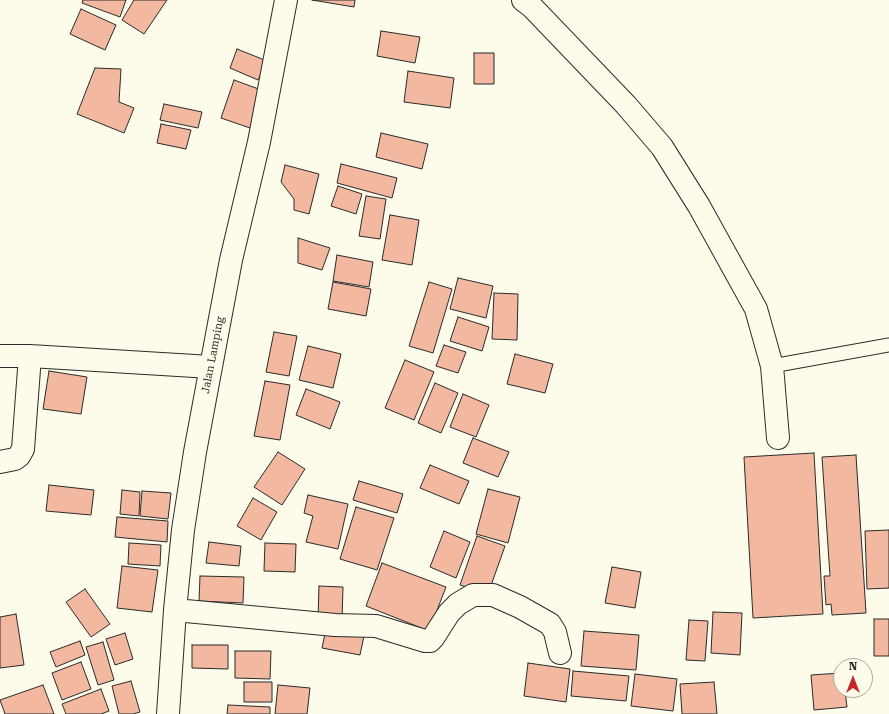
<!DOCTYPE html>
<html>
<head>
<meta charset="utf-8">
<style>
  body { margin:0 }
  #map { position:relative; width:889px; height:714px; overflow:hidden; background:#fdfbea; font-family:"Roboto Serif",serif }
  canvas { display:block }
  .north { position:absolute; left:833px; top:658px; width:40px; height:40px; box-sizing:border-box; background:#fdfbea; border:1px solid #a9a89e; border-radius:50%; rotate:0deg; font-size:11px; font-weight:700; line-height:16px; text-align:center; color:#2b2b2b }
  .north::after { content:''; display:block; margin:auto; width:14px; height:18px; background:#c62828; clip-path:polygon(50% 0,100% 100%,50% 72%,0 100%) }
</style>
</head>
<body>
<div id="map">
<canvas width="889" height="714"></canvas>
<div class="north">N</div>
</div>
<script>
const ctx = document.querySelector('canvas').getContext('2d');
ctx.lineJoin = 'round';
function fill(path, color) { ctx.fillStyle = color; ctx.fill(path, 'evenodd'); }
const poly = rows => new Path2D(rows.map(r => 'M' + r).join(''));
function stroke(path, color, width, dash) { ctx.strokeStyle = color; ctx.lineWidth = width; ctx.lineCap = dash ? 'butt' : 'round'; ctx.setLineDash(dash || []); ctx.stroke(path); }
function write(font, color, halo, rows, align = 'center') {
  ctx.font = font + ' "Roboto Serif",serif'; ctx.lineWidth = 3; ctx.setLineDash([]); ctx.textBaseline = 'middle'; ctx.strokeStyle = halo; ctx.fillStyle = color; for (const [text, x, y, turn = 0] of rows) {
    ctx.save(); ctx.translate(x, y); ctx.rotate((+turn || 0) * Math.PI / 180); ctx.textAlign = isNaN(turn) ? turn : align; if (halo) ctx.strokeText(text, 0, 0); ctx.fillText(text, 0, 0); ctx.restore();
  }
}
const building = poly([
  [83,0,126,0,120,17,82,3,83,0],
  [134,0,167,0,144,34,122,20,134,0],
  [312,0,355,0,354,7,312,0],
  [81,9,116,25,105,50,70,34,81,9],
  [381,31,420,37,415,63,377,56,381,31],
  [237,49,267,61,258,80,230,68,237,49],
  [474,53,494,53,494,84,474,84,474,53],
  [95,68,121,69,119,102,134,108,124,133,77,114,95,68],
  [408,71,454,78,450,108,404,102,408,71],
  [234,80,264,91,250,128,221,118,234,80],
  [164,104,202,112,198,128,160,120,164,104],
  [161,124,191,130,186,149,157,143,161,124],
  [381,133,428,144,422,169,376,157,381,133],
  [341,164,397,178,392,198,337,183,341,164],
  [285,165,319,174,309,214,294,210,294,199,281,182,285,165],
  [338,186,362,194,356,214,331,206,338,186],
  [366,196,386,199,380,239,359,236,366,196],
  [390,215,419,220,412,265,382,260,390,215],
  [298,238,330,248,322,270,298,263,298,238],
  [337,255,373,262,369,287,333,281,337,255],
  [458,278,493,286,486,318,450,309,458,278],
  [333,282,371,289,366,316,328,309,333,282],
  [429,282,452,289,433,353,409,346,429,282],
  [494,293,518,294,517,340,492,339,494,293],
  [458,317,489,327,482,351,450,341,458,317],
  [274,332,297,336,289,376,266,372,274,332],
  [444,345,466,352,458,373,436,366,444,345],
  [308,346,341,354,333,388,299,380,308,346],
  [515,354,553,364,545,393,507,384,515,354],
  [405,360,434,372,414,420,385,408,405,360],
  [49,371,87,377,81,414,43,409,49,371],
  [265,381,290,385,280,440,254,436,265,381],
  [435,383,458,393,441,433,418,423,435,383],
  [306,389,340,402,330,429,296,415,306,389],
  [463,394,489,405,476,437,450,427,463,394],
  [473,438,509,452,498,477,463,463,473,438],
  [278,452,305,469,282,505,254,487,278,452],
  [814,453,823,614,753,618,744,457,814,453],
  [856,455,866,613,832,615,831,604,826,605,824,576,830,576,822,457,856,455],
  [430,465,469,481,459,504,420,488,430,465],
  [359,481,403,494,397,513,353,500,359,481],
  [49,485,94,490,91,515,46,511,49,485],
  [488,489,520,497,508,543,476,534,488,489],
  [122,490,140,492,139,516,120,514,122,490],
  [142,491,171,493,168,519,140,516,142,491],
  [308,495,348,504,338,549,306,542,313,516,304,513,308,495],
  [253,498,277,512,261,540,237,526,253,498],
  [356,507,394,518,377,570,340,559,356,507],
  [117,517,168,521,167,542,115,537,117,517],
  [889,530,889,588,867,589,865,531,889,530],
  [444,531,470,542,456,578,430,567,444,531],
  [477,536,505,546,488,594,460,585,477,536],
  [209,542,241,546,239,566,206,563,209,542],
  [129,543,161,545,160,566,128,564,129,543],
  [265,543,296,544,295,572,264,571,265,543],
  [382,563,446,587,429,631,366,606,382,563],
  [122,566,158,570,152,612,117,608,122,566],
  [612,567,641,572,635,608,605,603,612,567],
  [200,576,244,577,243,603,199,601,200,576],
  [319,586,343,587,342,619,318,619,319,586],
  [85,589,110,624,91,637,66,602,85,589],
  [713,612,742,613,740,655,711,653,713,612],
  [16,614,24,665,0,668,0,617,16,614],
  [874,619,889,619,889,656,874,656,874,619],
  [689,620,708,621,705,661,686,660,689,620],
  [326,629,364,636,360,655,322,648,326,629],
  [584,631,639,635,636,670,581,666,584,631],
  [125,633,133,659,115,665,106,639,125,633],
  [80,641,85,655,56,667,50,652,80,641],
  [103,642,114,680,98,685,86,647,103,642],
  [192,645,228,645,228,669,192,668,192,645],
  [235,651,271,651,270,679,235,678,235,651],
  [81,662,91,689,62,700,52,673,81,662],
  [528,663,570,669,566,702,524,696,528,663],
  [573,671,629,676,626,701,571,696,573,671],
  [841,673,841,690,845,690,847,707,814,710,811,675,841,673],
  [635,674,677,679,673,711,631,706,635,674],
  [131,681,140,712,133,714,119,714,112,686,131,681],
  [244,682,272,682,272,702,244,702,244,682],
  [714,682,717,714,682,714,680,684,714,682],
  [43,685,54,714,5,714,0,700,43,685],
  [278,685,310,688,307,714,275,714,278,685],
  [101,689,109,711,101,714,66,714,62,704,101,689],
  [228,705,270,707,270,714,227,714,228,705]
]);
fill(building, '#f2b8a0');
stroke(building, '#2b2b2b', 1);
const service = poly([
  [772,366,889,345]
]);
const minor = poly([
  [523,0,532,7,626,105,662,147,699,206,756,309,772,366,778,438],
  [0,356,30,356,211,367],
  [0,462,15,459,19,456,23,449,30,356],
  [175,610,335,625,376,626,425,641,430,641,433,638,449,613,458,604,473,595,493,595,520,607,550,624,555,632,560,653],
  [168,714,175,610,183,530,195,452,231,260,259,142,286,0]
]);
stroke(service, '#2b2b2b', 15);
stroke(minor, '#2b2b2b', 24);
stroke(service, '#fdfbea', 13);
stroke(minor, '#fdfbea', 22);
write('11px', '#2b2b2b', '#fdfbea', [
  ["Jalan Lamping",213,355,-79]
]);
</script>
</body>
</html>
